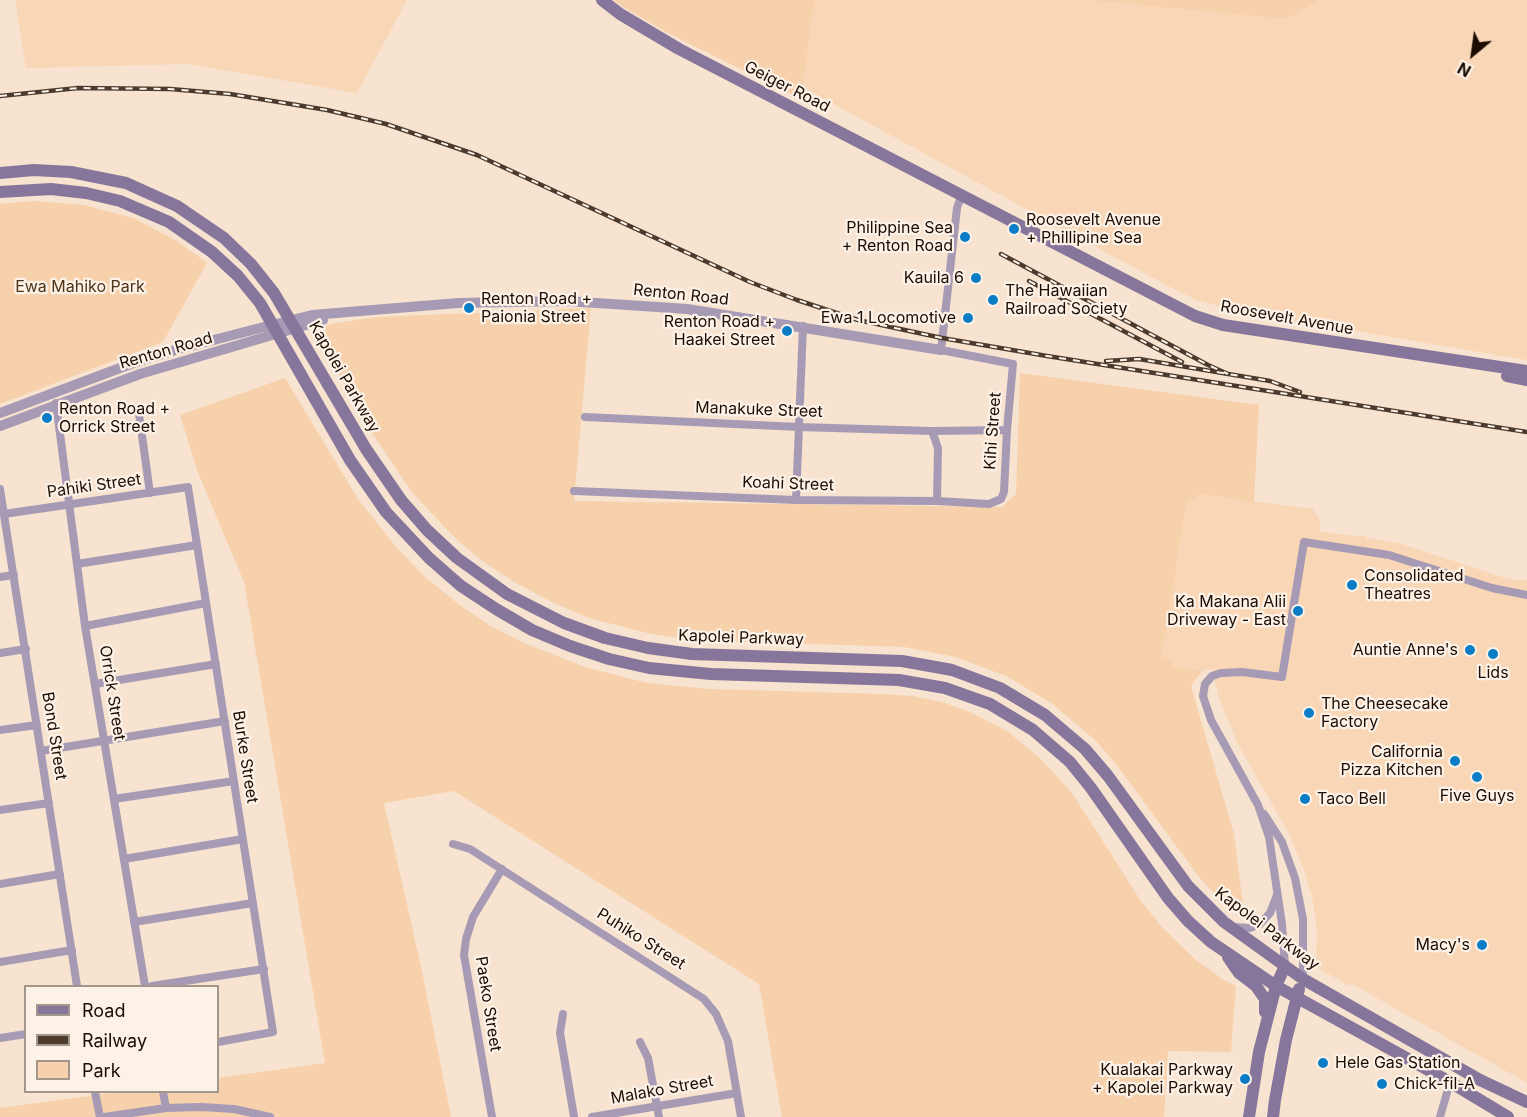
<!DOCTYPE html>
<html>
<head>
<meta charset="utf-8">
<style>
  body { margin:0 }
  #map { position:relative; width:1527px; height:1117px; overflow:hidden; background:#f7e3cf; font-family:Inter,sans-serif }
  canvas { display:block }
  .legend { position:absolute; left:24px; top:985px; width:195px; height:108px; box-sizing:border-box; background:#fcf2e8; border:2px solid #a3968b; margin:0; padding:8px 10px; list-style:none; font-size:18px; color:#1d0c00 }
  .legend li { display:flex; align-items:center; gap:12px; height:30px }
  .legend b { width:30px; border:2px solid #a3968b }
  .north { position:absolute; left:1443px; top:24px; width:60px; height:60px; -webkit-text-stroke:4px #fcf2e8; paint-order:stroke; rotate:209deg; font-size:16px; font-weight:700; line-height:24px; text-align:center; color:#1d0c00 }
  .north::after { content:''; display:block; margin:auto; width:21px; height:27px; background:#1d0c00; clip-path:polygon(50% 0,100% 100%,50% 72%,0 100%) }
</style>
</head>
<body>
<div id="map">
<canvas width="1527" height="1117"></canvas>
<ul class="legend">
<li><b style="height:8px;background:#87769b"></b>Road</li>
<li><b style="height:8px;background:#4c3a2d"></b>Railway</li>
<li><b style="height:16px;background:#f7d1ac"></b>Park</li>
</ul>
<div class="north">N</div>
</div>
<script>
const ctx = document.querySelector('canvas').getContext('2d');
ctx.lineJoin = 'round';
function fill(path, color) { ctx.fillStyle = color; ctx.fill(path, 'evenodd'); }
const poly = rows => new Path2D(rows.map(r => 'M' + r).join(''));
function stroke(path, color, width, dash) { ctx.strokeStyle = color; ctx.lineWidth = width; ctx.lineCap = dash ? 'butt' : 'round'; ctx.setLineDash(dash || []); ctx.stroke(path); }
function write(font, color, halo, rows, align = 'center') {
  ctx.font = font + ' Inter,sans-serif'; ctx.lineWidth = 4.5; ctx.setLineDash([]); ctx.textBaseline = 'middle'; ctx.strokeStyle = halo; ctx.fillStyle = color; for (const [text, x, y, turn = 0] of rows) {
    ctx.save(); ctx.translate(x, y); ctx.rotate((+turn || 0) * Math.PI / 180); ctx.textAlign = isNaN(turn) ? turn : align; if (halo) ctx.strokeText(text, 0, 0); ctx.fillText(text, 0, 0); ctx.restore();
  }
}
fill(poly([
  [15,0,407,0,357,93,188,64,26,68],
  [642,0,1527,0,1527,360,1236,311,1197,300,1168,286],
  [1197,494,1313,509,1320,521,1319,531,1360,537,1361,535,1366,536,1366,538,1399,543,1508,579,1523,581,1524,579,1527,580,1527,1083,1352,984,1350,986,1316,967,1317,928,1312,897,1305,872,1287,830,1239,746,1219,699,1212,669,1202,671,1171,666,1171,660,1162,656,1187,500]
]), '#f9d7b6');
fill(poly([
  [614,0,814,0,801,99,666,32,618,4],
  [1089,0,1318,0,1288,19],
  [35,201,84,205,133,218,177,241,207,263,163,342,0,404,0,204],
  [591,308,574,501,1002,507,1016,494,1020,373,1259,405,1254,502,1198,494,1196,500,1187,500,1162,656,1171,660,1171,666,1202,671,1191,686,1234,834,1245,920,1222,901,1199,877,1119,768,1095,740,1053,704,1006,676,956,657,904,647,693,640,651,634,589,618,550,601,514,582,481,560,451,534,411,491,378,442,314,332,330,324,376,317],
  [285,378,358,499,397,548,426,578,457,603,489,625,524,643,585,667,647,683,710,689,882,694,912,696,942,702,970,712,1007,731,1041,759,1072,793,1141,901,1161,926,1196,960,1224,980,1236,986,1231,1052,1168,1051,1164,1117,782,1117,759,984,454,791,384,803,420,962,451,1117,0,1117,0,1108,119,1092,218,1092,218,1078,325,1063,244,582,198,473,180,415]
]), '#f7d1ac');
stroke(poly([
  [56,403,85,626,145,986],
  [139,414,150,493],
  [585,417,799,427,932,431,1007,430],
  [932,431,938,448,937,501],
  [0,489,77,986],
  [574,491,796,500,937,501,989,504,1001,499,1004,492,1007,430,1013,364,941,350,957,208,962,194],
  [796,500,803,326],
  [4,514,188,487,273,1032,218,1042],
  [77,564,197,545],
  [0,577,14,575],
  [85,626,206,603],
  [0,653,26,649],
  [95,684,216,664],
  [0,730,37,725],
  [41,751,225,721],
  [114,799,234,781],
  [0,810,49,803],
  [1264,814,1282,842,1295,878,1303,919,1303,979],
  [453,844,470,849,704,999,716,1014,728,1041,741,1117],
  [124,859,243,839],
  [0,884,60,874],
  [134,922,253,903],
  [1233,927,1250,928,1260,924,1270,913,1277,895],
  [0,962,72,950],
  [1285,966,1282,924,1269,837,1258,805,1211,720,1203,696,1205,684,1212,676,1221,673,1242,672,1282,677,1304,542,1389,555,1492,588,1527,595],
  [152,986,264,969],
  [563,1014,560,1033,574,1117],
  [0,1038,26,1034],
  [640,1042,648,1058,659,1117],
  [95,1092,100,1117],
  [163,1092,166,1108],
  [104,1117,166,1108,201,1107,234,1109,270,1117],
  [492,1117,464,955,466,939,473,917,502,869],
  [592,1117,737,1093],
  [1440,1117,1450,1082]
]), '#a69ab4', 8);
stroke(poly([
  [0,413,136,362,179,349,256,329,312,315,458,303,567,301,687,309,941,350],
  [0,426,140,374,323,320]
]), '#a69ab4', 10);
stroke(poly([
  [602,0,620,14,679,49,1195,316,1223,325,1527,371],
  [0,173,34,170,71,172,126,183,177,206,224,238,251,264,274,293,366,449,401,500,427,530,457,558,507,594,564,623,605,638,648,648,692,654,902,661,952,670,1000,688,1045,715,1085,749,1108,776,1188,886,1224,922,1303,979,1480,1080,1527,1102],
  [0,192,51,189,86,193,120,201,169,222,212,252,238,276,260,303,350,460,386,512,429,558,461,586,496,609,532,630,570,646,609,659,649,668,711,674,899,680,945,688,990,704,1033,730,1070,762,1091,788,1168,898,1188,921,1211,942,1276,986,1450,1082,1508,1117],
  [1507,376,1527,380],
  [1228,957,1239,973,1256,986,1265,999,1265,1012],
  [1249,1117,1259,1052,1276,986,1285,966],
  [1273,1117,1275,1100,1286,1040,1299,989]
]), '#87769b', 12);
const rail = poly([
  [0,96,78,88,170,89,230,94,327,110,386,124,477,155,750,282,797,300,858,320,942,338,1047,356,1527,432],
  [1001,254,1208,365,1228,374],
  [1029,281,1182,362],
  [1106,361,1139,359,1270,381,1300,392]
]);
stroke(rail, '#4c3a2d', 4.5);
stroke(rail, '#fcf2e8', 2, [7]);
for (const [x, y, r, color] of [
  [1014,229,6,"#0b7cc6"],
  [965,237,6,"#0b7cc6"],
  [976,278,6,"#0b7cc6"],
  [993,300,6,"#0b7cc6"],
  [469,308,6,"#0b7cc6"],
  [968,318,6,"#0b7cc6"],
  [787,331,6,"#0b7cc6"],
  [47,418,6,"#0b7cc6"],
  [1352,585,6,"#0b7cc6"],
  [1298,611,6,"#0b7cc6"],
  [1470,650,6,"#0b7cc6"],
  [1493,654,6,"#0b7cc6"],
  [1309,713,6,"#0b7cc6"],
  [1455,761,6,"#0b7cc6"],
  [1477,777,6,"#0b7cc6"],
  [1305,799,6,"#0b7cc6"],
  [1482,945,6,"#0b7cc6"],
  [1323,1063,6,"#0b7cc6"],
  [1245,1079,6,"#0b7cc6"],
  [1382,1084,6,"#0b7cc6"]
]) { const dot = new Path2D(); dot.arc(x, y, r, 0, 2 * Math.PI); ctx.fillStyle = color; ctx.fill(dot); stroke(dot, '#fcf2e8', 2); }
write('16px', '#1d0c00', '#fcf2e8', [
  ["Geiger Road",787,87,27],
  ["Renton Road",681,295,6],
  ["Roosevelt Avenue",1287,318,10],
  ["Renton Road",166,351,-16],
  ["Kapolei Parkway",344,377,60],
  ["Manakuke Street",759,410,2],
  ["Kihi Street",993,431,-86],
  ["Koahi Street",788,484,2],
  ["Pahiki Street",94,486,-8],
  ["Kapolei Parkway",741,638,2],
  ["Orrick Street",112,693,81],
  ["Bond Street",54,736,81],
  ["Burke Street",245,757,81],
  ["Kapolei Parkway",1267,929,37],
  ["Puhiko Street",641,939,32],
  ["Paeko Street",488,1004,81],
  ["Malako Street",662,1090,-10]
]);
write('16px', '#1d0c00', '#fcf2e8', [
  ["Roosevelt Avenue",1026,220],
  ["+ Phillipine Sea",1026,238],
  ["Philippine Sea",953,228,"right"],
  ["+ Renton Road",953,246,"right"],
  ["Kauila 6",964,278,"right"],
  ["The Hawaiian",1005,291],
  ["Railroad Society",1005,309],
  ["Renton Road +",481,299],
  ["Paionia Street",481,317],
  ["Ewa 1 Locomotive",956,318,"right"],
  ["Renton Road +",775,322,"right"],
  ["Haakei Street",775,340,"right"],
  ["Renton Road +",59,409],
  ["Orrick Street",59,427],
  ["Consolidated",1364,576],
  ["Theatres",1364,594],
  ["Ka Makana Alii",1286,602,"right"],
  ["Driveway - East",1286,620,"right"],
  ["Auntie Anne's",1458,650,"right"],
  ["Lids",1493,673,"center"],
  ["The Cheesecake",1321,704],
  ["Factory",1321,722],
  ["California",1443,752,"right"],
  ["Pizza Kitchen",1443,770,"right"],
  ["Five Guys",1477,796,"center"],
  ["Taco Bell",1317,799],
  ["Macy's",1470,945,"right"],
  ["Hele Gas Station",1335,1063],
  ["Kualakai Parkway",1233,1070,"right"],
  ["+ Kapolei Parkway",1233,1088,"right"],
  ["Chick-fil-A",1394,1084]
], 'left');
write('16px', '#4f3418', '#fcf2e8', [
  ["Ewa Mahiko Park",80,287]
]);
</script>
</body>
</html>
